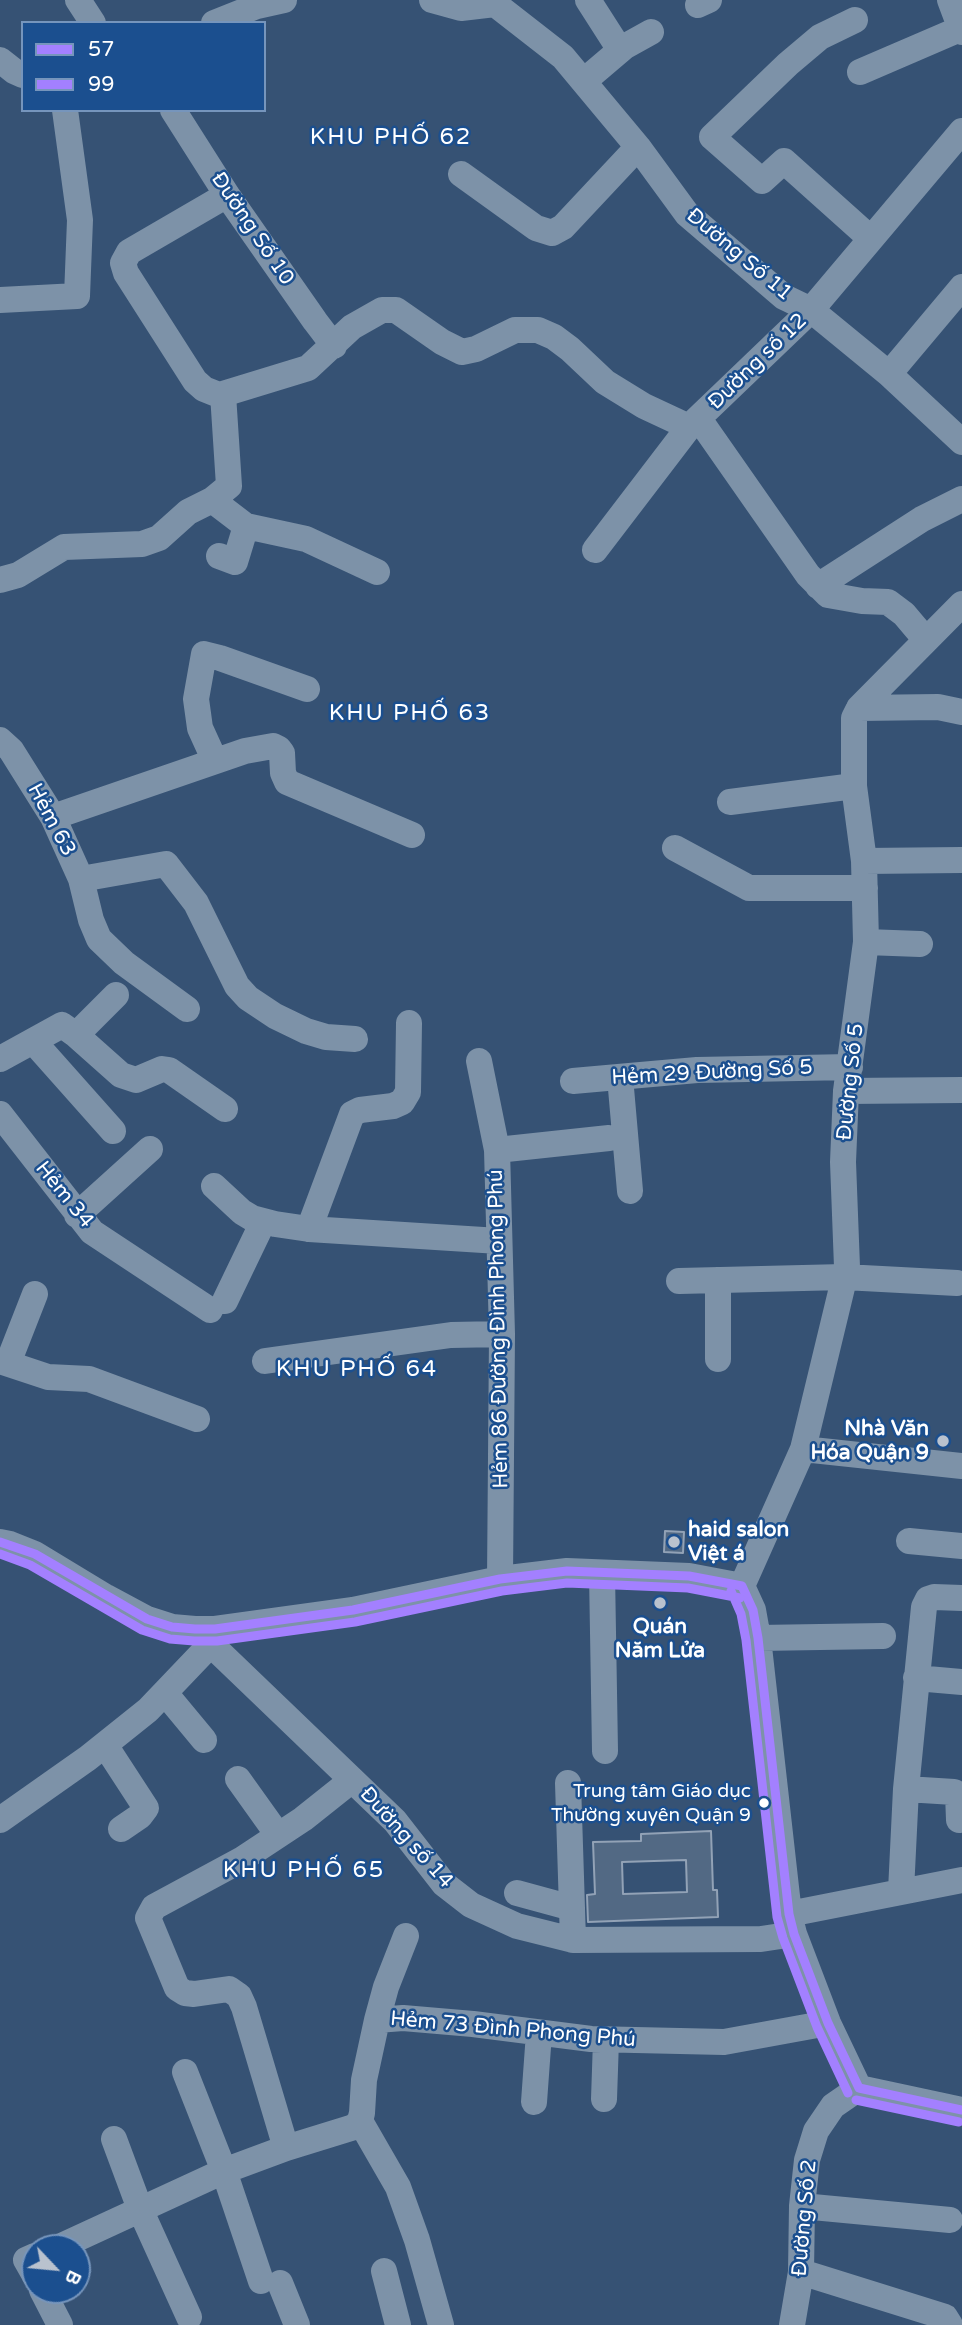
<!DOCTYPE html>
<html>
<head>
<meta charset="utf-8">
<style>
  body { margin:0 }
  #map { position:relative; width:962px; height:2325px; overflow:hidden; background:#365274; font-family:"Varela Round",sans-serif }
  canvas { display:block }
  .legend { position:absolute; left:21px; top:21px; width:245px; height:91px; box-sizing:border-box; background:#1b4f8f; border:2px solid #7695bc; margin:0; padding:9px 12px; list-style:none; font-size:21px; color:#fff }
  .legend li { display:flex; align-items:center; gap:14px; height:35px }
  .legend b { width:35px; border:2px solid #7695bc }
  .north { position:absolute; left:21px; top:2234px; width:70px; height:70px; box-sizing:border-box; background:#1b4f8f; border:2px solid #7695bc; border-radius:50%; rotate:116deg; font-size:19px; font-weight:700; line-height:28px; text-align:center; color:#fff }
  .north::after { content:''; display:block; margin:auto; width:24px; height:32px; background:#b9c2ce; clip-path:polygon(50% 0,100% 100%,50% 72%,0 100%) }
</style>
</head>
<body>
<div id="map">
<canvas width="962" height="2325"></canvas>
<ul class="legend">
<li><b style="height:9px;background:#a380ff"></b>57</li>
<li><b style="height:9px;background:#a380ff"></b>99</li>
</ul>
<div class="north">B</div>
</div>
<script>
const ctx = document.querySelector('canvas').getContext('2d');
ctx.lineJoin = 'round';
function fill(path, color) { ctx.fillStyle = color; ctx.fill(path, 'evenodd'); }
const poly = rows => new Path2D(rows.map(r => 'M' + r).join(''));
function stroke(path, color, width, dash) { ctx.strokeStyle = color; ctx.lineWidth = width; ctx.lineCap = dash ? 'butt' : 'round'; ctx.setLineDash(dash || []); ctx.stroke(path); }
function write(font, color, halo, rows, align = 'center') {
  ctx.font = font + ' "Varela Round",sans-serif'; ctx.lineWidth = 5; ctx.setLineDash([]); ctx.textBaseline = 'middle'; ctx.strokeStyle = halo; ctx.fillStyle = color; for (const [text, x, y, turn = 0] of rows) {
    ctx.save(); ctx.translate(x, y); ctx.rotate((+turn || 0) * Math.PI / 180); ctx.textAlign = isNaN(turn) ? turn : align; if (halo) ctx.strokeText(text, 0, 0); ctx.fillText(text, 0, 0); ctx.restore();
  }
}
const building = poly([
  [665,1531,684,1532,683,1553,664,1552,665,1531],
  [711,1831,713,1890,717,1890,718,1917,588,1922,587,1895,595,1894,593,1842,641,1841,641,1834,711,1831],
  [686,1860,687,1892,623,1894,622,1862,686,1860]
]);
fill(building, '#526984');
stroke(building, '#92a2b6', 2);
stroke(poly([
  [78,0,93,23],
  [432,0,461,8,495,4,563,57,638,147,687,214,784,297,811,310,889,374,962,442],
  [588,0,620,50],
  [950,0,962,32],
  [698,5,709,0],
  [855,20,820,37,788,64,712,137,762,181,784,161,870,238],
  [214,23,257,6,284,0],
  [0,60,14,71,23,75],
  [860,72,960,29],
  [584,81,624,47,651,32],
  [173,110,227,195,315,321,334,346],
  [461,174,536,228,552,233,563,227,638,147],
  [0,300,77,296,80,220,65,110],
  [889,374,962,287],
  [223,394,219,395,204,389,195,381,126,273,123,263,129,252,227,195],
  [699,419,808,575,828,595,862,601,888,602,904,614,926,640],
  [212,500,246,526,306,539,377,572],
  [595,550,689,427],
  [219,556,235,562,246,526],
  [0,580,18,575,64,547,142,544,159,538,188,512,212,500,229,486,223,394,308,368,352,327,382,310,396,310,442,342,462,352,476,349,515,330,538,330,554,337,570,349,605,382,644,406,689,427,811,310,962,131],
  [818,586,922,519,962,499],
  [859,708,938,707,962,712],
  [0,740,11,750,53,817,81,879,166,864,196,903,237,986,248,998,275,1016,306,1031,326,1037,355,1039],
  [215,761,200,728,196,699,204,654,220,658,307,689],
  [730,802,854,786],
  [53,817,245,751,273,746,279,749,282,753,283,773,287,782,412,835],
  [675,848,749,888,865,888],
  [864,861,962,860],
  [81,879,91,920,99,939,124,963,187,1009],
  [866,942,920,944],
  [76,1035,121,1075,136,1080,162,1069,169,1070,225,1109],
  [33,1041,113,1131],
  [0,1059,62,1025,76,1035,116,995],
  [479,1061,497,1150],
  [620,1077,630,1191],
  [573,1081,697,1070,850,1067],
  [846,1091,962,1090],
  [0,1114,92,1232,210,1310],
  [214,1186,242,1212,252,1218,275,1224,309,1229,499,1241],
  [77,1215,150,1149],
  [309,1229,352,1114,360,1110,393,1106,402,1102,408,1092,409,1023],
  [679,1281,844,1277,957,1283],
  [225,1301,263,1222],
  [718,1359,718,1280],
  [0,1361,48,1377,89,1379,197,1419],
  [265,1361,451,1335,502,1334],
  [8,1363,35,1294],
  [803,1449,962,1466],
  [909,1541,962,1546],
  [0,1542,10,1544,35,1554,106,1597,147,1619,172,1627,195,1629,215,1629,353,1610,500,1579,567,1571,689,1576,742,1586],
  [602,1573,605,1751],
  [500,1579,502,1334,497,1150,609,1138],
  [742,1586,803,1449,847,1267,843,1162,846,1091,866,942,864,861,854,786,854,718,859,708,962,604],
  [742,1586,753,1610,758,1638,789,1914,794,1934,828,2023,859,2088],
  [195,1629,395,1821,444,1884,471,1905,517,1926,573,1940,761,1939,794,1934],
  [758,1638,883,1636],
  [916,1678,962,1682],
  [165,1693,204,1740],
  [105,1745,146,1808,140,1816,121,1829],
  [238,1779,278,1835],
  [568,1783,573,1940],
  [906,1789,954,1792,958,1794,959,1820],
  [0,1820,88,1758,148,1710,211,1644],
  [901,1891,906,1789,924,1607,928,1599,934,1597,962,1598],
  [517,1893,572,1908],
  [789,1914,962,1880],
  [377,2020,386,1987,406,1936],
  [185,2072,224,2171,261,2281],
  [859,2088,962,2110],
  [604,2099,606,2040],
  [534,2102,539,2033],
  [360,2121,398,2187,417,2240,441,2325],
  [114,2139,140,2209,189,2317],
  [286,2148,244,2007,239,1996,229,1989,194,1994,185,1993,177,1988,148,1918,154,1907,241,1860,303,1819,352,1780],
  [802,2206,950,2220],
  [57,2248,224,2171,286,2148,354,2127,360,2121,362,2113,364,2080,377,2020,403,2018,473,2024,591,2039,724,2042,828,2023],
  [35,2256,26,2260,35,2276],
  [384,2271,398,2325],
  [801,2272,945,2317,950,2325],
  [280,2283,297,2325],
  [42,2290,60,2325],
  [792,2325,801,2272,802,2206,807,2160,816,2131,833,2106,859,2088]
]), '#7d92a8', 26);
stroke(poly([
  [0,1542,35,1554,147,1619,172,1627,195,1629,215,1629,353,1610,500,1579,567,1571,689,1576,742,1586],
  [742,1586,753,1610,758,1638,789,1914,794,1934,828,2023,859,2088],
  [859,2088,962,2110]
]), '#a380ff', 9);
stroke(poly([
  [0,1554,30,1565,142,1630,170,1639,194,1641,217,1641,355,1622,502,1591,567,1583,688,1588,740,1598],
  [731,1591,741,1614,746,1640,777,1917,783,1938,817,2027,848,2093],
  [856,2100,959,2122]
]), '#a380ff', 9);
for (const [x, y, r, color] of [
  [943,1441,7,"#b9c2ce"],
  [674,1542,7,"#b9c2ce"],
  [660,1603,7,"#b9c2ce"],
  [764,1803,6,"#fff"]
]) { const dot = new Path2D(); dot.arc(x, y, r, 0, 2 * Math.PI); ctx.fillStyle = color; ctx.fill(dot); stroke(dot, '#1b4f8f', 2.5); }
write('19px', '#fff', '#1b4f8f', [
  ["Trung tâm Giáo dục",751,1792],
  ["Thường xuyên Quận 9",751,1816]
], 'right');
write('21px', '#fff', '#1b4f8f', [
  ["Đường Số 10",252,229,56],
  ["Đường Số 11",739,255,40],
  ["Đường số 12",758,362,-44],
  ["Hẻm 63",51,820,62],
  ["Hẻm 29 Đường Số 5",712,1073,-3],
  ["Đường Số 5",851,1082,-84],
  ["Hẻm 34",64,1195,51],
  ["Hẻm 86 Đường Đình Phong Phú",499,1329,-91],
  ["Đường số 14",406,1838,48],
  ["Hẻm 73 Đình Phong Phú",513,2030,5],
  ["Đường Số 2",805,2218,-85]
]);
write('bold 21px', '#fff', '#1b4f8f', [
  ["Nhà Văn",929,1429],
  ["Hóa Quận 9",929,1453],
  ["haid salon",688,1530,"left"],
  ["Việt á",688,1554,"left"],
  ["Quán",660,1627,"center"],
  ["Năm Lửa",660,1651,"center"]
], 'right');
ctx.letterSpacing = '2px';
write('23px', '#fff', '#1b4f8f', [
  ["KHU PHỐ 62",391,138],
  ["KHU PHỐ 63",410,714],
  ["KHU PHỐ 64",357,1370],
  ["KHU PHỐ 65",304,1871]
]);
ctx.letterSpacing = '0px';
</script>
</body>
</html>
